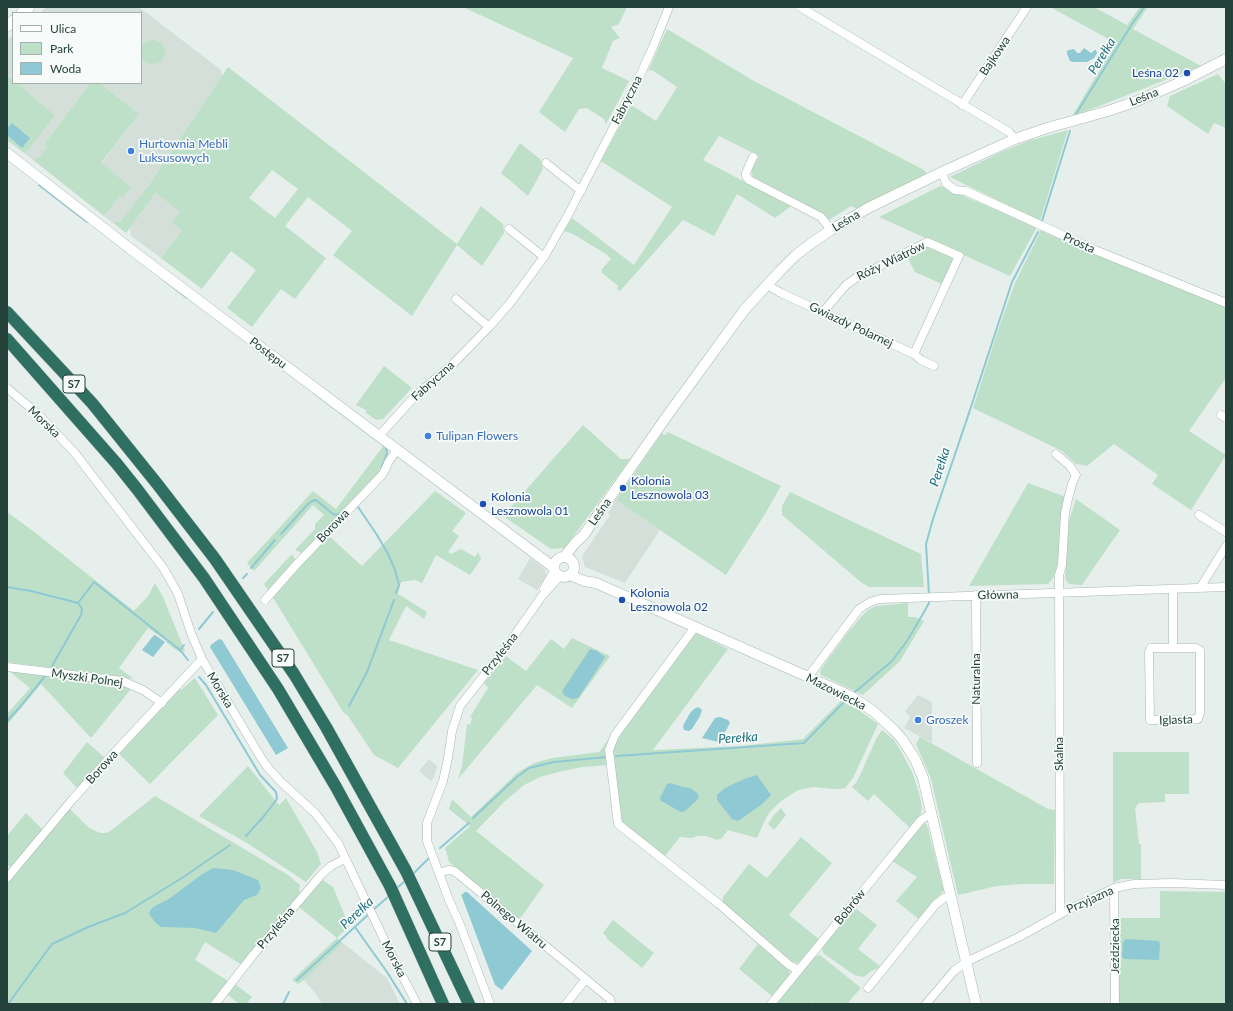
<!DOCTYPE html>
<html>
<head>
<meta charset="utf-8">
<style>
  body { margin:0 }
  #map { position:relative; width:1233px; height:1011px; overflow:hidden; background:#e6efeb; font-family:Lato,sans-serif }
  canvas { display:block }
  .frame { position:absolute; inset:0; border:8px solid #24423a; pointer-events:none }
  .legend { position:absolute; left:12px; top:12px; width:130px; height:72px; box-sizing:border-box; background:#f7fbf9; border:1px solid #a3b1ad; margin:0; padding:5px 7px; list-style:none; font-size:12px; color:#24423a }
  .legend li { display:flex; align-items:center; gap:8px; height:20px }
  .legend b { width:20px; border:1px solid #a3b1ad }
</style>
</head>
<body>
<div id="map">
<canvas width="1233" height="1011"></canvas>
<div class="frame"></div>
<ul class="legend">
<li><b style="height:5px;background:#fff"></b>Ulica</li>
<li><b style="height:11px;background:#bfe0c8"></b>Park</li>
<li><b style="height:11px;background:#8ec9d4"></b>Woda</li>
</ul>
</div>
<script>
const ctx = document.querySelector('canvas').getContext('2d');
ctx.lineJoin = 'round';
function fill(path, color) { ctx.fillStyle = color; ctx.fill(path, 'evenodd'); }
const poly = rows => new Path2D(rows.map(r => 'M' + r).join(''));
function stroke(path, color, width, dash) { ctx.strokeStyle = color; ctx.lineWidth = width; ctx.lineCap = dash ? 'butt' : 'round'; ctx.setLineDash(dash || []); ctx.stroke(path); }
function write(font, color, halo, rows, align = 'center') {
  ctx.font = font + ' Lato,sans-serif'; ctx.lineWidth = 3.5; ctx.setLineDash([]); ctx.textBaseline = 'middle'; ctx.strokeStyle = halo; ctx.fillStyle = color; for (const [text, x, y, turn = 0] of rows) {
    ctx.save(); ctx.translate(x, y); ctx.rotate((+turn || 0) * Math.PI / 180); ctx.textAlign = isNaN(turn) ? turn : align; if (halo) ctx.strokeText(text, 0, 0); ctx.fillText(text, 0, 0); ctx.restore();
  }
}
fill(poly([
  [47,7,139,7,221,70,222,76,148,186,120,222,112,222,104,216,120,196,122,198,101,164,139,114,100,83,141,83,141,13,39,13],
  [13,35,13,80,7,75,7,40],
  [17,83,90,83,44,144,47,147,38,158,36,157,33,160,24,153,30,148,54,117,54,114],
  [156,193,181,212,182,230,161,258,131,236,130,228],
  [616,500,660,530,625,583,585,567,582,556,610,515,608,513],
  [530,558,545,569,546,576,537,590,518,579],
  [918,695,932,702,932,743,904,728,910,717,905,711],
  [429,759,437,766,434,777,431,781,419,771],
  [343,943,387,978,400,1004,322,1004,316,994,304,980]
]), '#d4dfda');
fill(poly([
  [463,7,627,7,619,24,611,27,620,38,613,41,602,68,629,81,606,124,604,119,587,108,579,109,565,132,539,112,573,58],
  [1050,7,1094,7,1127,25,1140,7,1148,7,1133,29,1201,66,1079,114,1072,116,1116,43],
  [667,29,754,81,922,169,925,171,926,175,857,209,851,206,829,220,824,214,753,177,751,171,759,156,719,136,703,160,791,206,775,218,737,194,714,236,683,220,620,291,617,289,618,286,602,273,602,269,611,259,606,254,573,234,564,231,572,218,634,265,672,207,601,161,631,105,656,121,677,87,652,70,648,71],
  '141 52a12 12 0 1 1 24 0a12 12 0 1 1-24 0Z',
  [228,67,457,244,481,206,503,224,504,233,482,266,457,245,412,316,333,255,352,231,308,197,285,226,326,258,295,299,281,289,252,327,227,308,256,270,231,251,202,289,161,258,182,230,172,223,180,212,156,193,126,233,112,222,120,222,148,186],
  [272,170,298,189,275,218,249,198],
  [1218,74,1226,84,1226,128,1214,123,1208,134,1167,106,1170,96],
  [7,75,13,80,13,83,17,83,54,114,54,117,30,148,24,153,7,140],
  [90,83,100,83,139,114,101,163,131,187,122,198,120,196,104,216,33,160,36,157,38,158,47,147,44,144],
  [1068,130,1040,221,950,177,1001,152,1028,141],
  [520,143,541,160,543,169,528,196,501,173],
  [940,186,1037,227,1010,276,879,217],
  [1041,230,1091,253,1226,306,1226,378,1189,431,1226,455,1191,510,1152,484,1158,475,1114,444,1087,466,1076,464,1062,451,973,408,998,330,1015,283],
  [929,245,951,255,953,261,942,284,915,272,907,257],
  [384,366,412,388,383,419,376,420,366,413,366,410,356,405],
  [583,425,621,459,630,459,565,548,551,549,503,516],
  [668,432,781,486,765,514,726,575,616,500,662,433,665,435],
  [384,445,387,447,388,451,386,458,387,459,382,471,305,552,301,553,295,550,315,529,315,524,324,515,313,505,254,571,247,563,313,491,336,509],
  [1028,483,1066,497,1059,564,1053,578,1048,584,969,586],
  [435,491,466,513,452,531,459,536,448,552,451,554,461,549,475,557,478,552,481,559,470,575,436,555,422,583,415,580,401,582,398,594,427,612,424,619,406,606,389,640,478,670,398,768,374,755,348,716,343,712,272,596,328,535,362,566],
  [790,492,921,554,924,587,869,587,862,583,782,515,782,506],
  [1076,499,1120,530,1082,585,1069,584,1065,579,1069,521],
  [7,512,33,531,134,611,148,596,155,583,163,597,185,651,180,653,167,643,166,641,148,628,119,668,134,679,7,662],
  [292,554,295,559,294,563,268,590,264,584],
  [908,603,908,617,915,617,924,621,900,661,863,695,821,675,820,672,821,669,846,635,861,617,868,610,876,606],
  [696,633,728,649,653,750,741,746,803,739,841,701,860,711,878,724,853,778,845,788,840,789,833,789,814,787,798,790,781,801,770,812,766,818,757,838,728,830,721,839,717,840,706,836,697,836,692,838,680,837,665,856,622,823,619,815,612,753,617,736,693,635],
  [572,638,610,656,572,708,537,685,458,779,462,766,467,724,470,725,472,718,470,717,488,688,484,683,506,656,526,671,551,639,564,649],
  [9,671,126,685,131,689,91,738,41,684,7,725,7,714,30,688],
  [195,678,218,715,150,784,118,753,144,724,180,689,181,690],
  [882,730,894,740,902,753,913,774,920,797,922,808,920,816,910,828,874,794,868,801,852,787,856,783,861,773,876,739],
  [920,737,1048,809,1055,810,1054,884,1022,884,997,886,958,895,931,779,916,744],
  [608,740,609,765,583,767,558,772,540,777,524,785,504,802,476,831,544,885,519,920,449,862,445,848,470,826,449,809,452,799,471,817,517,773,534,763,552,758,599,752],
  [87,742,105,758,77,788,63,773],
  [1113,752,1189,752,1189,794,1165,794,1165,802,1139,803,1135,808,1139,844,1141,844,1141,879,1121,879,1113,883],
  [248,766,279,805,286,798,317,852,321,864,306,882,247,843,199,816],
  [155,796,288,875,300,885,299,889,300,893,242,965,205,942,195,960,228,981,210,1004,7,1004,7,882,69,808,88,827,100,833,105,833,109,832],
  [781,808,786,815,774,830,768,824,773,816],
  [26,813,45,832,14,867,8,866,7,836],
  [925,823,927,825,944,890,920,920,896,901,917,877,892,861,922,824],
  [801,837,832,863,789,915,820,940,802,961,798,963,793,962,724,904,723,901,723,897,749,864,767,878],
  [323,880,333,887,349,926,337,938,343,943,304,980,298,984,292,980,337,938,299,907],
  [1160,891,1226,892,1226,1004,1118,1004,1117,918,1160,918],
  [854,907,877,925,858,949,881,967,871,971,864,977,854,975,843,967,824,954,822,950,823,945],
  [613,920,654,953,642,968,606,938,607,937,603,933],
  [758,944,789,969,790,975,773,997,739,969],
  [820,955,861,988,847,1004,815,1004,812,1002,811,1004,774,1004,811,958],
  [235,984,252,997,246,1004,239,1004,228,995,227,994]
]), '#bfe0c8');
fill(poly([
  [1084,48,1091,53,1093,52,1094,50,1096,50,1097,53,1094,58,1087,62,1073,62,1070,61,1067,54,1067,51,1069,50,1074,49,1077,53,1080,53],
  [12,123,30,138,22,148,7,135,7,129],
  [154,635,155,635,165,642,153,657,142,650],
  [219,639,222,640,288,748,276,755,210,647,211,645],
  [590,649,597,651,605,657,589,682,578,698,572,699,565,696,562,691],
  [698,707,702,710,700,716,695,724,692,729,689,731,684,730,683,726,690,713,694,709],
  [720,717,728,720,730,723,721,739,718,742,702,738,715,718],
  [757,775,771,795,761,805,738,821,732,819,717,800,717,795,725,788,744,779],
  [670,783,683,787,690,788,697,793,699,797,697,800,685,811,681,812,661,801,660,798,667,784],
  [213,868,233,870,258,880,261,888,257,895,244,900,216,933,195,928,161,927,155,922,149,914,151,909,155,906,169,899,201,875],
  [465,892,467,892,532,951,502,990,495,985,462,897,461,895],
  [1126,939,1159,941,1160,944,1159,960,1124,959,1122,956,1123,942]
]), '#8ec9d4');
stroke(poly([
  [1076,114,1132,24,1144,7],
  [39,185,87,222],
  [1042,221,1070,131],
  [164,280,187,298],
  [314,393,386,447,387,453,382,467],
  [358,507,377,535,388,554,395,570,399,585,396,593],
  [281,534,307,505,312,501,316,500,333,514,336,515,341,513],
  [251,568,275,540],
  [243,578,247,574],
  [7,587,31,591,78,603,81,607,82,610,81,615,52,666],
  [929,595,926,544,933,519,969,413,1012,282,1038,232],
  [78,603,94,582,180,650,184,645],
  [199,629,213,612],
  [180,650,188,660],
  [199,677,206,685,260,775,276,792,277,799,264,816,246,836],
  [855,692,892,661,907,641,924,612,929,603,929,600],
  [349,706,367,672,394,600],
  [7,721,20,707,45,676],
  [616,756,804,743,845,701],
  [473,818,517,777,529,768,554,762,607,757],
  [440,848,469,823],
  [413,874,429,858],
  [397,888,405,881],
  [373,910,389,896],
  [355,927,387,972,407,1004],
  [297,980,370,913],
  [8,1004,52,944,88,927,125,913,182,878,230,845],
  [283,1004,289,992]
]), '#8ec9d4', 2);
const minor = poly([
  [800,7,1009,132,1015,139],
  [962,105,1027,7],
  [753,157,746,173,746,176,749,180,821,217,831,230],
  [546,163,581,191],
  [942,172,946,183,955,190,966,191,1095,250,1226,303],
  [509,229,544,257],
  [767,285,781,293,914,354,921,360,934,366],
  [456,299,489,327],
  [823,312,846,285,856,278,927,242,959,256,914,354],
  [7,388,39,415,74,452,164,569,178,594,191,633,202,659,263,761,269,769,282,783,315,813,338,843,394,960,417,1004],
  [1221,415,1226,418],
  [379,436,415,396,454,363,489,327,510,303,544,257,567,217,637,82,653,47,669,7],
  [1056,454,1069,465,1076,475,1072,484,1068,499,1065,513,1062,565,1059,575,1060,914],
  [1199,515,1226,532],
  [1200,588,1226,546],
  [544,589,554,571],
  [976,595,977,763],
  [265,600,296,565,382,475,385,470,389,461,397,450],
  [695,627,615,735,609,750,618,824,719,904,789,965,798,970],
  [1151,648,1196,648,1200,650,1200,713,1198,719,1150,720,1149,652,1151,648],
  [1173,648,1173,589],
  [7,667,122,681,143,690,162,703],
  [808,677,859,609,870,602,880,599,1226,587],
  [439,873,449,870,454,871,458,874,610,999,611,1004],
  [7,878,72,800,114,753,202,659],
  [1114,888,1115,1004],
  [868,988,936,904,944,898,950,896],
  [215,1004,254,954,321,875,331,866,345,859],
  [490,1004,459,922,449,900,427,841,427,823,443,781,448,758,452,731,460,706,507,646,542,596,559,577],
  [566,1004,586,979],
  [771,1004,921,820,932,813],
  [926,1004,954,971,966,962,1019,937,1064,912,1114,888,1134,884,1172,883,1226,885]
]);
const tertiary = poly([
  [7,153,137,254,553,567],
  '554 567a10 10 0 1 1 20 0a10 10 0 1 1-20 0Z',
  [564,557,576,542,583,536,667,416,745,309,780,271,796,255,813,242,831,230,868,208,942,172,1015,139,1047,128,1108,111,1137,101,1183,81,1226,59],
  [570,575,584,581,596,583,842,692,852,697,873,711,894,730,902,739,915,759,923,778,976,1004]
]);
const secondary = poly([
  [22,13,29,7],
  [7,26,13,21]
]);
const motorway = poly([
  [7,312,92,403,158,485,215,559,294,674,326,727,406,871,469,1004],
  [7,339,117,464,137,489,204,578,278,689,336,787,390,886,443,1004]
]);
stroke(minor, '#a8b8b2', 9);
stroke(tertiary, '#a8b8b2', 11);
stroke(secondary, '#a4bbb3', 12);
stroke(motorway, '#c2cac8', 13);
stroke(minor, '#fff', 8);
stroke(tertiary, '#fff', 10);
stroke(secondary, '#fff', 11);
stroke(motorway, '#2f6f62', 12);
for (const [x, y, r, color] of [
  [1187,73,4,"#1a4fb4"],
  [131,151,4,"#3f7fe0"],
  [428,436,4,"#3f7fe0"],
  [623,488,4,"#1a4fb4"],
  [483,504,4,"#1a4fb4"],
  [622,600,4,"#1a4fb4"],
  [918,720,4,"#3f7fe0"]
]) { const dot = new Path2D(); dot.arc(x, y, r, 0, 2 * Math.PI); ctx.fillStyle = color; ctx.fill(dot); stroke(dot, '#f7fbf9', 1.5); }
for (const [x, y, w] of [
  [74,384,22],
  [283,658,22],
  [440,942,22]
]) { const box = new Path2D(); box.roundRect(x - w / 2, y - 9, w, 18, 3); ctx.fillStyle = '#f7fbf9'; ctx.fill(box); stroke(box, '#24423a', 1); }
write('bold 11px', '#24423a', null, [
  ["S7",74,384],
  ["S7",283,658],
  ["S7",440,942]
]);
write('12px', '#24423a', '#f7fbf9', [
  ["Bajkowa",995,56,-56],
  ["Leśna",1144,97,-22],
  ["Fabryczna",627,100,-63],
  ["Leśna",846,221,-31],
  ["Prosta",1079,243,24],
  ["Róży Wiatrów",891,261,-26],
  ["Gwiazdy Polarnej",851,325,25],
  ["Postępu",268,353,37],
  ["Fabryczna",433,381,-42],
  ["Morska",44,422,44],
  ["Leśna",600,512,-55],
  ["Borowa",333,526,-46],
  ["Główna",998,595,-1],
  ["Przyleśna",500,654,-52],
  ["Myszki Polnej",87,678,8],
  ["Naturalna",976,679,-90],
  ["Morska",220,690,59],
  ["Mazowiecka",836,692,27],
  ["Iglasta",1176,720,-2],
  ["Skalna",1059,754,-90],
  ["Borowa",102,767,-48],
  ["Przyjazna",1090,900,-24],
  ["Bobrów",850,907,-51],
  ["Polnego Wiatru",514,920,40],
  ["Przyleśna",276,928,-50],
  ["Jeździecka",1115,946,-90],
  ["Morska",394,959,63]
]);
write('12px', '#164399', '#f7fbf9', [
  ["Leśna 02",1179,73,"right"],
  ["Kolonia",631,481],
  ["Lesznowola 03",631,495],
  ["Kolonia",491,497],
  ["Lesznowola 01",491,511],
  ["Kolonia",630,593],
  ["Lesznowola 02",630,607]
], 'left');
write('12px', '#366cbe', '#f7fbf9', [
  ["Hurtownia Mebli",139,144],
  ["Luksusowych",139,158],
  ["Tulipan Flowers",436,436],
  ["Groszek",926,720]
], 'left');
write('italic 13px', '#1c6f80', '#f7fbf9', [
  ["Perełka",1102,56,-58],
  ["Perełka",940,467,-72],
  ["Perełka",738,738,-4],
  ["Perełka",357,913,-43]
]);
</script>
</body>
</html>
